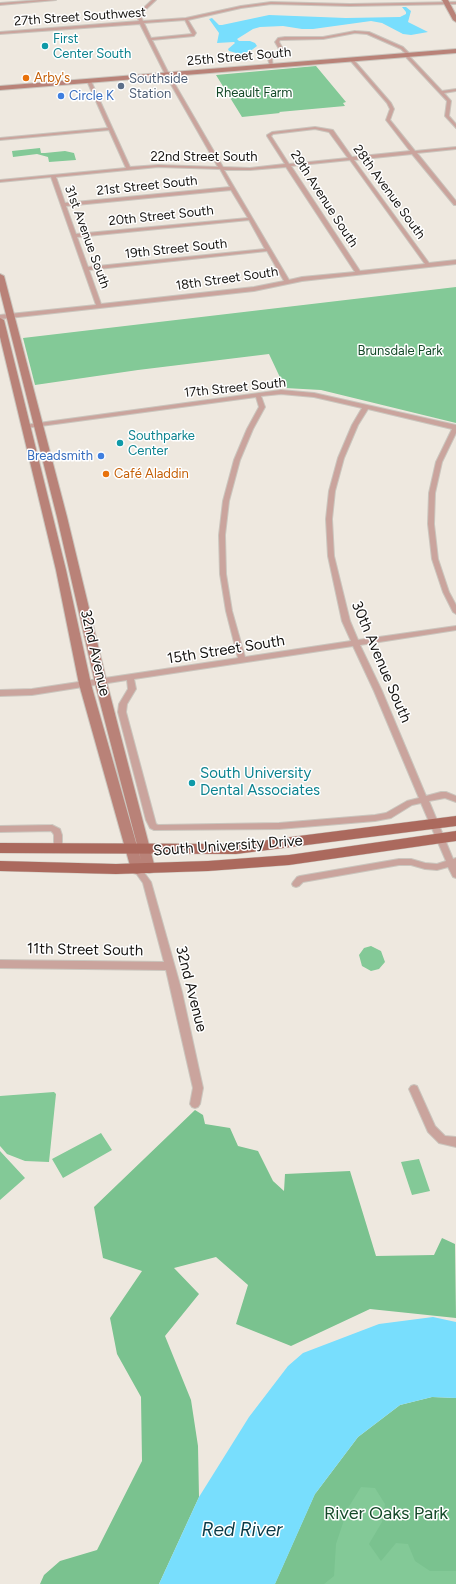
<!DOCTYPE html>
<html>
<head>
<meta charset="utf-8">
<style>
  body { margin:0 }
  canvas { display:block; background:#eee8df }
</style>
</head>
<body>
<canvas width="456" height="1584"></canvas>
<script>
const ctx = document.querySelector('canvas').getContext('2d');
ctx.lineJoin = 'round';
function fill(path, color) { ctx.fillStyle = color; ctx.fill(path, 'evenodd'); }
const poly = rows => new Path2D(rows.map(r => 'M' + r).join(''));
function stroke(path, color, width, dash) { ctx.strokeStyle = color; ctx.lineWidth = width; ctx.lineCap = dash ? 'butt' : 'round'; ctx.setLineDash(dash || []); ctx.stroke(path); }
function write(font, color, halo, rows, align = 'center') {
  ctx.font = font + ' Figtree,sans-serif'; ctx.lineWidth = 3; ctx.setLineDash([]); ctx.textBaseline = 'middle'; ctx.strokeStyle = halo; ctx.fillStyle = color; for (const [text, x, y, turn = 0] of rows) {
    ctx.save(); ctx.translate(x, y); ctx.rotate((+turn || 0) * Math.PI / 180); ctx.textAlign = isNaN(turn) ? turn : align; if (halo) ctx.strokeText(text, 0, 0); ctx.fillText(text, 0, 0); ctx.restore();
  }
}
fill(poly([
  [316,66,346,102,343,103,345,106,279,112,280,113,242,117,216,75],
  [40,148,41,153,45,153,65,151,74,153,76,160,49,162,48,157,37,154,13,157,12,151],
  [456,287,456,423,321,390,285,388,269,354,138,370,35,385,23,338],
  [371,946,381,951,385,962,379,969,371,971,362,966,359,955,364,948],
  [54,1092,56,1094,49,1162,25,1161,7,1154,0,1146,0,1096],
  [101,1133,112,1150,63,1178,52,1159],
  [0,1151,25,1178,0,1200],
  [419,1159,430,1191,412,1195,401,1162],
  [456,1398,456,1584,275,1584,315,1494]
]), '#83c997');
fill(poly([
  [195,1110,203,1115,205,1124,230,1128,238,1146,258,1151,273,1181,284,1191,285,1174,350,1171,376,1256,434,1255,442,1238,455,1244,456,1318,370,1309,291,1346,236,1324,248,1285,216,1257,174,1268,199,1294,165,1336,191,1400,198,1446,199,1497,159,1584,40,1584,44,1575,60,1561,97,1550,142,1461,141,1397,117,1354,110,1318,142,1271,103,1258,94,1207],
  [432,1397,456,1398,456,1571,430,1571,415,1561,408,1544,396,1543,381,1561,369,1544,382,1522,385,1504,375,1488,361,1487,348,1508,336,1544,334,1576,324,1584,275,1584,315,1494,358,1437,400,1405]
]), '#7ac28f');
fill(poly([
  [402,7,406,7,411,11,408,22,428,32,411,35,403,34,382,23,371,21,313,29,302,29,283,26,260,27,253,29,237,39,239,41,250,41,255,43,257,46,249,52,240,54,229,51,228,49,235,43,234,42,217,43,219,33,209,19,212,18,219,25,222,25,269,15,346,18,400,17,406,14,406,12],
  [433,1317,456,1322,456,1398,432,1397,400,1405,358,1437,315,1494,275,1584,159,1584,199,1497,249,1417,288,1366,303,1353,379,1324]
]), '#78defd');
const street = poly([
  [40,0,56,0,0,5,0,3,40,0],
  [152,0,156,0,142,13,141,17,143,21,186,18,241,6,271,2,350,4,456,2,456,4,350,6,271,4,241,8,188,20,196,33,194,36,152,40,169,74,223,167,250,168,285,164,267,136,267,135,272,132,315,127,333,130,352,157,410,151,386,120,390,109,387,103,349,59,352,58,391,103,394,109,390,120,415,151,456,147,456,149,417,153,456,201,456,205,454,205,412,154,354,160,429,263,456,260,456,264,302,281,254,291,0,319,0,315,96,305,51,177,0,182,0,180,126,168,109,130,0,140,0,138,108,128,87,81,89,80,91,81,130,167,158,165,218,167,165,74,140,24,0,34,0,32,139,21,137,17,138,13,152,0],
  [185,20,192,34,151,38,144,23,185,20],
  [315,129,329,132,348,158,289,164,271,136,273,134,315,129],
  [350,160,425,264,360,271,291,166,350,160],
  [158,167,220,169,230,187,65,203,56,177,158,167],
  [286,167,355,272,302,277,289,280,224,170,250,170,286,167],
  [231,190,248,218,76,234,66,206,231,190],
  [249,220,265,249,88,267,77,237,249,220],
  [267,251,284,281,254,287,101,304,89,270,267,251],
  [355,31,369,32,403,47,411,55,409,56,442,91,456,89,456,91,444,93,451,101,449,116,456,124,456,128,445,116,447,101,405,56,406,54,401,49,367,34,355,33,323,39,280,40,279,42,283,49,272,59,273,67,270,66,268,59,279,49,275,42,278,38,285,37,323,37,355,31],
  [281,390,314,393,456,425,456,433,442,462,435,493,434,524,438,559,449,592,456,605,456,614,453,612,443,592,432,559,428,524,429,493,436,462,452,429,368,409,358,425,344,458,335,491,332,519,334,556,350,621,358,640,456,626,456,630,360,645,382,691,426,796,441,792,446,792,456,796,456,802,445,798,429,801,453,859,456,858,456,878,453,877,448,867,437,870,425,869,411,865,399,865,303,882,299,886,296,887,293,886,292,884,293,882,297,877,300,876,399,859,411,859,425,863,437,864,446,861,421,803,412,805,391,818,375,821,279,829,154,830,150,828,146,820,118,712,119,704,128,689,127,680,32,695,0,696,0,690,32,689,238,658,226,611,220,574,219,535,223,501,234,460,247,429,259,407,256,397,26,428,23,426,24,425,281,390],
  [281,394,314,397,362,408,352,425,338,458,329,491,326,519,328,556,342,621,351,641,245,657,232,611,226,574,225,535,229,501,240,460,253,429,265,407,261,396,281,394],
  [353,646,374,691,419,798,407,801,386,813,375,815,279,823,158,825,156,824,126,712,127,704,136,689,134,679,353,646],
  [52,825,60,829,62,835,62,848,61,850,58,851,55,850,54,848,54,835,53,833,51,831,0,832,0,826,52,825],
  [137,866,140,867,151,882,182,992,203,1088,200,1104,198,1107,195,1108,192,1107,190,1104,193,1088,166,970,0,968,0,960,164,962,143,883,133,869,134,867,137,866],
  [414,1085,417,1086,435,1126,445,1136,456,1137,456,1147,439,1143,428,1132,409,1089,411,1086,414,1085]
]);
const secondary = poly([
  [442,0,448,0,456,15,456,22,453,20,442,0],
  [456,49,456,53,0,90,0,86,456,49],
  [0,274,4,276,67,517,108,687,155,868,153,872,149,873,145,872,143,869,141,873,137,874,133,873,131,869,79,684,56,570,0,337,0,318,4,320,66,570,91,684,141,860,96,687,57,517,0,291,0,274]
]);
const primary = poly([
  [456,816,456,826,236,854,0,853,0,843,236,844,456,816],
  [456,831,456,841,289,865,208,871,116,874,0,871,0,861,116,864,208,861,289,855,456,831]
]);
stroke(street, '#cbc6be', 2);
stroke(secondary, '#cbc6be', 2);
stroke(primary, '#cbc6be', 1);
fill(street, '#caa49d');
fill(secondary, '#b98278');
fill(primary, '#ab695d');
for (const [x, y, r, color] of [
  [45,46,4,"#0f9aa8"],
  [26,78,4,"#e8710a"],
  [121,86,4,"#5c6f8a"],
  [61,96,4,"#3f7fe0"],
  [120,443,4,"#0f9aa8"],
  [101,456,4,"#3f7fe0"],
  [106,474,4,"#e8710a"],
  [192,783,4,"#0f9aa8"]
]) { const dot = new Path2D(); dot.arc(x, y, r, 0, 2 * Math.PI); ctx.fillStyle = color; ctx.fill(dot); stroke(dot, '#fff', 1.5); }
write('13px', '#161411', '#fff', [
  ["27th Street Southwest",80,17,-4],
  ["25th Street South",239,57,-5],
  ["22nd Street South",204,157],
  ["21st Street South",147,186,-6],
  ["28th Avenue South",389,192,54],
  ["29th Avenue South",324,199,57],
  ["20th Street South",161,216,-6],
  ["31st Avenue South",87,237,70],
  ["19th Street South",176,249,-6],
  ["18th Street South",227,279,-8],
  ["17th Street South",235,388,-6]
]);
write('13px', '#0d838f', '#fff', [
  ["First",53,39],
  ["Center South",53,54],
  ["Southparke",128,436],
  ["Center",128,451]
], 'left');
write('13px', '#c56008', '#fff', [
  ["Arby's",34,78],
  ["Café Aladdin",114,474]
], 'left');
write('13px', '#4e5e75', '#fff', [
  ["Southside",129,79],
  ["Station",129,94]
], 'left');
write('13px', '#154a29', '#fff', [
  ["Rheault Farm",254,93],
  ["Brunsdale Park",400,351]
]);
write('13px', '#366cbe', '#fff', [
  ["Circle K",69,96],
  ["Breadsmith",93,456,"right"]
], 'left');
write('15px', '#161411', '#fff', [
  ["15th Street South",226,650,-9],
  ["32nd Avenue",95,653,77],
  ["30th Avenue South",381,662,67],
  ["South University Drive",228,846,-4],
  ["11th Street South",85,950,1],
  ["32nd Avenue",191,989,76]
]);
write('15px', '#0d838f', '#fff', [
  ["South University",200,774],
  ["Dental Associates",200,791]
], 'left');
write('18px', '#154a29', '#fff', [
  ["River Oaks Park",386,1514]
]);
write('italic 19px', '#0a3b47', '#fff', [
  ["Red River",242,1530]
]);
</script>
</body>
</html>
